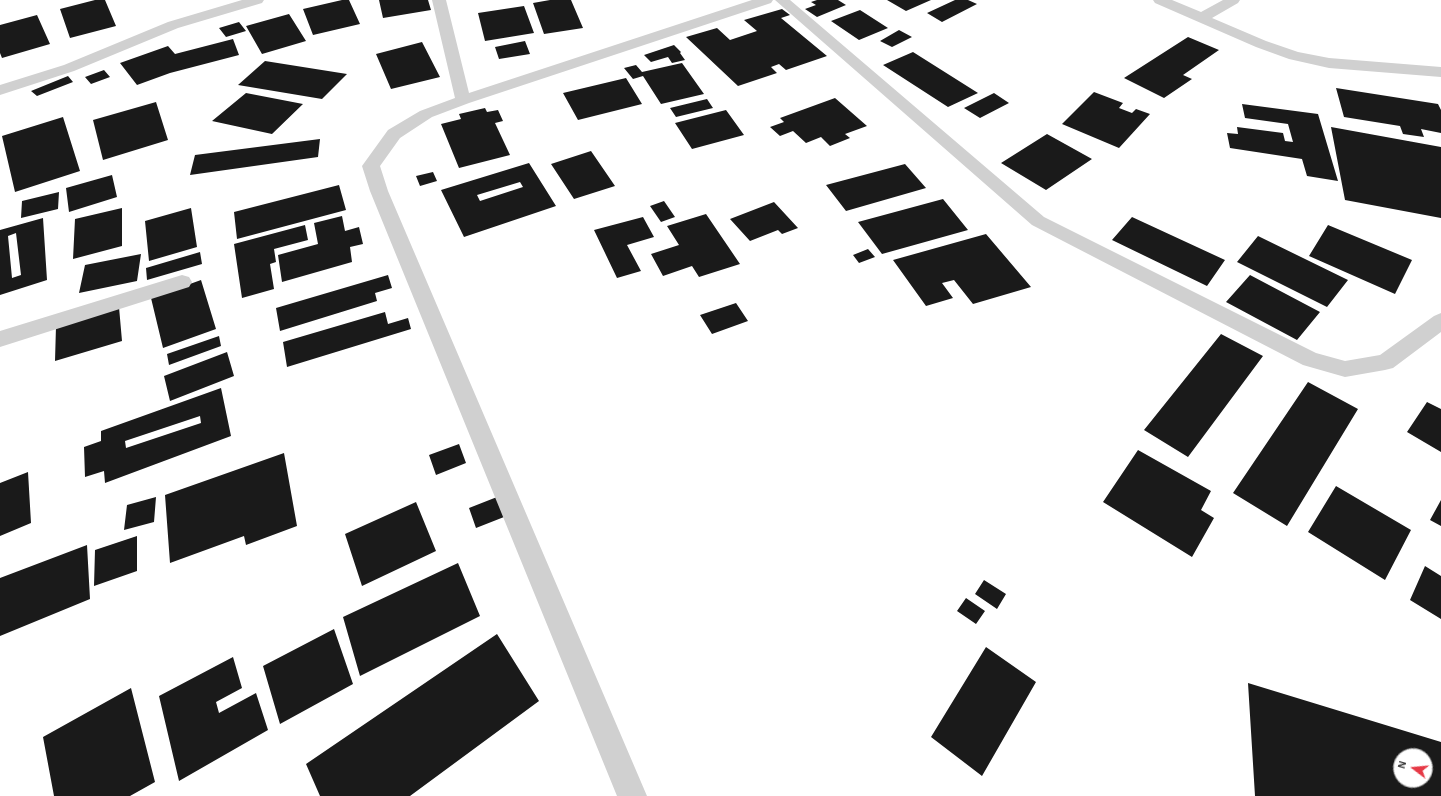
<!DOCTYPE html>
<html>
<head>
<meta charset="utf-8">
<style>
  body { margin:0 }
  #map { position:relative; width:1441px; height:796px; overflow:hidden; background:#fff; font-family:"Alegreya Sans",sans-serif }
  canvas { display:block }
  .north { position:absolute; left:1393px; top:748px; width:40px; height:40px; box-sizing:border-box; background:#fff; border:1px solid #adadad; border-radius:50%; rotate:286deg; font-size:11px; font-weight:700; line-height:16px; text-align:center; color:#333 }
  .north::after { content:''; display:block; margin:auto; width:14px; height:18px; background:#e63946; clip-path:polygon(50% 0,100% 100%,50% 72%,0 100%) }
</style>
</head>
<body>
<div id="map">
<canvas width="1441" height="796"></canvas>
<div class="north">N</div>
</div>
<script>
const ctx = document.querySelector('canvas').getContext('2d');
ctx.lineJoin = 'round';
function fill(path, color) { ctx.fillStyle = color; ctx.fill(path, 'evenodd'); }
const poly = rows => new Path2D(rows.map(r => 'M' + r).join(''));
fill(poly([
  [95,0,105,0,116,26,70,38,60,9],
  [342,0,349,0,360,24,313,35,303,9],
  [379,0,428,0,431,10,383,18],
  [550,0,571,0,583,28,544,34,533,3],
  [817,0,838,0,846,5,817,17,805,9,816,5,811,2],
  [887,0,931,0,906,11],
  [955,0,968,0,977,4,942,22,927,13],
  [524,6,534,33,485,41,478,13],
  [782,9,790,15,781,18,827,56,786,70,779,64,771,67,777,73,738,86,686,37,717,28,730,40,757,31,744,20],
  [860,10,888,28,859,40,831,21],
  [289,14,306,41,262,54,246,26],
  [37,15,50,44,2,58,0,53,0,25],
  [239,22,246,31,226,37,219,28],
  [899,30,912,37,892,47,880,41],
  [1188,37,1219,50,1183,75,1192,79,1164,98,1124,78],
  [233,39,239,55,170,73,137,85,120,63,168,46,175,54],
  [525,41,530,54,499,59,495,47],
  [422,42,440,77,391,89,376,54],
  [674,45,681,52,680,53,685,60,672,63,668,57,651,62,644,55],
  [913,52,978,93,948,107,883,65],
  [265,61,347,74,322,99,238,85],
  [682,63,704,94,661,104,643,76,633,79,624,68,636,65,642,72],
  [104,70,110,77,91,84,85,77],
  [68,76,73,82,37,96,31,91],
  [626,78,642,104,578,120,563,93],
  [1336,88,1438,104,1441,110,1441,133,1421,129,1424,137,1403,134,1400,126,1344,117],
  [1094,92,1123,103,1119,108,1132,113,1136,109,1150,114,1119,148,1062,124],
  [246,93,303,104,272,134,212,121],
  [994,93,1009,103,980,118,964,108],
  [835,98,867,126,845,134,850,138,830,146,821,137,806,143,793,131,780,136,770,127,784,122,780,118],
  [707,99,713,108,676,117,670,108],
  [156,102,168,140,103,160,93,120],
  [1242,104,1318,114,1338,181,1307,176,1302,159,1230,148,1227,133,1238,134,1237,127,1283,133,1285,141,1293,142,1288,124,1245,118],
  [485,108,487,112,498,110,503,121,495,123,510,155,459,168,441,124,461,119,459,114],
  [726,110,744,135,692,149,675,123],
  [63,117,80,171,15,192,2,136],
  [1331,127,1441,147,1441,218,1345,200],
  [1047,134,1092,159,1046,190,1001,163],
  [320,139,318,157,190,175,195,155],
  [591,151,615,186,574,199,551,164],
  [529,163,556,206,464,237,441,190],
  [520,182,523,187,480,201,477,195],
  [905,164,926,188,846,211,826,185],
  [433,172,437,181,420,186,416,176],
  [112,175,117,197,69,212,66,188],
  [339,185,346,210,237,239,234,212],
  [59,192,58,209,21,218,22,201],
  [943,199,968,230,882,254,858,222],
  [664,201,675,217,661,222,650,206],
  [774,202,798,228,782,234,778,230,750,241,730,219],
  [122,208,122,246,73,259,75,219],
  [191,208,197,247,149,261,145,221],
  [706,214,740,264,699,277,692,266,663,276,651,254,679,245,667,226],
  [342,216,345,231,359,227,363,244,350,247,352,262,282,282,278,255,318,244,314,223],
  [643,217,654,237,627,245,641,271,617,278,594,230],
  [1132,217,1225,260,1207,286,1112,240],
  [43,218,47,280,0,295,0,230],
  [16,233,21,275,12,278,8,236],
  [305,225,308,240,274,249,276,262,270,264,274,289,242,298,234,244],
  [1328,225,1412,260,1395,294,1309,256],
  [986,234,1031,287,973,304,954,280,942,283,953,298,926,306,893,260],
  [1258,236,1348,280,1327,307,1237,262],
  [868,249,875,257,859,263,853,255],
  [200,252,202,264,147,280,146,268],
  [141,254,137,281,79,293,85,265],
  [388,275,392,288,375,293,377,301,280,331,276,308],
  [1250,275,1320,312,1297,340,1226,302],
  [201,280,216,329,163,348,151,298],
  [736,303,748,321,712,334,700,315],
  [119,307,122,341,55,361,56,326],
  [385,312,388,324,408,318,411,329,287,367,283,342],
  [1221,334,1263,356,1188,457,1144,430],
  [219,336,221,346,169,365,167,354],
  [227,352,234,376,170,401,164,376],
  [1308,382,1358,409,1287,526,1233,493],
  [221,388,231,436,105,483,104,471,85,477,84,447,101,441,101,431],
  [200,416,201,423,126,448,125,441],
  [1427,402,1441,409,1441,452,1407,432],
  [459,444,466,463,436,475,429,455],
  [1138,450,1211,491,1201,510,1214,518,1192,557,1103,502],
  [284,453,297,526,246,545,244,536,170,563,165,495],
  [28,472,31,523,0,536,0,483],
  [1336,486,1411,530,1385,580,1308,532],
  [156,497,154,522,124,530,127,505],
  [497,497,504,517,476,528,469,508],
  [1441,500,1441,526,1430,520],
  [416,502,436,551,362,586,345,534],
  [137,536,137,571,94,586,95,550],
  [87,545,90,599,0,636,0,578],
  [458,563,480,616,360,676,343,617],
  [1425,566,1441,576,1441,619,1410,600],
  [984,580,1006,594,997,609,975,594],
  [966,598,985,611,976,624,957,611],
  [334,629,353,684,280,724,263,666],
  [497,634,539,701,410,796,320,796,306,764],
  [986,647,1036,682,982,776,931,737],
  [233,657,242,688,216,702,219,713,256,693,268,730,179,781,159,696],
  [1248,683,1441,742,1441,796,1255,796],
  [1401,756,1425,756,1425,780,1401,780],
  [131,688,155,782,130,796,54,796,43,737]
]), '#1a1a1a');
fill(poly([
  [242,0,264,0,262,3,178,28,74,71,0,95,0,85,64,65,168,22,242,0],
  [432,0,446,0,469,93,752,0,773,0,771,3,469,103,432,117,400,138,380,166,388,191,647,796,617,796,370,191,362,166,388,130,420,111,455,98,432,0],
  [775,0,790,0,1044,217,1316,353,1345,361,1380,355,1434,316,1441,313,1441,332,1393,368,1385,370,1345,377,1303,365,1032,225,775,0],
  [1153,0,1172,0,1201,12,1223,0,1240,0,1238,3,1212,18,1266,41,1298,52,1329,58,1441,67,1441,77,1329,68,1289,59,1256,47,1155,3,1153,0],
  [182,275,189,277,192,282,189,287,0,347,0,331,182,275]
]), '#d0d0d0');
</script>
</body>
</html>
